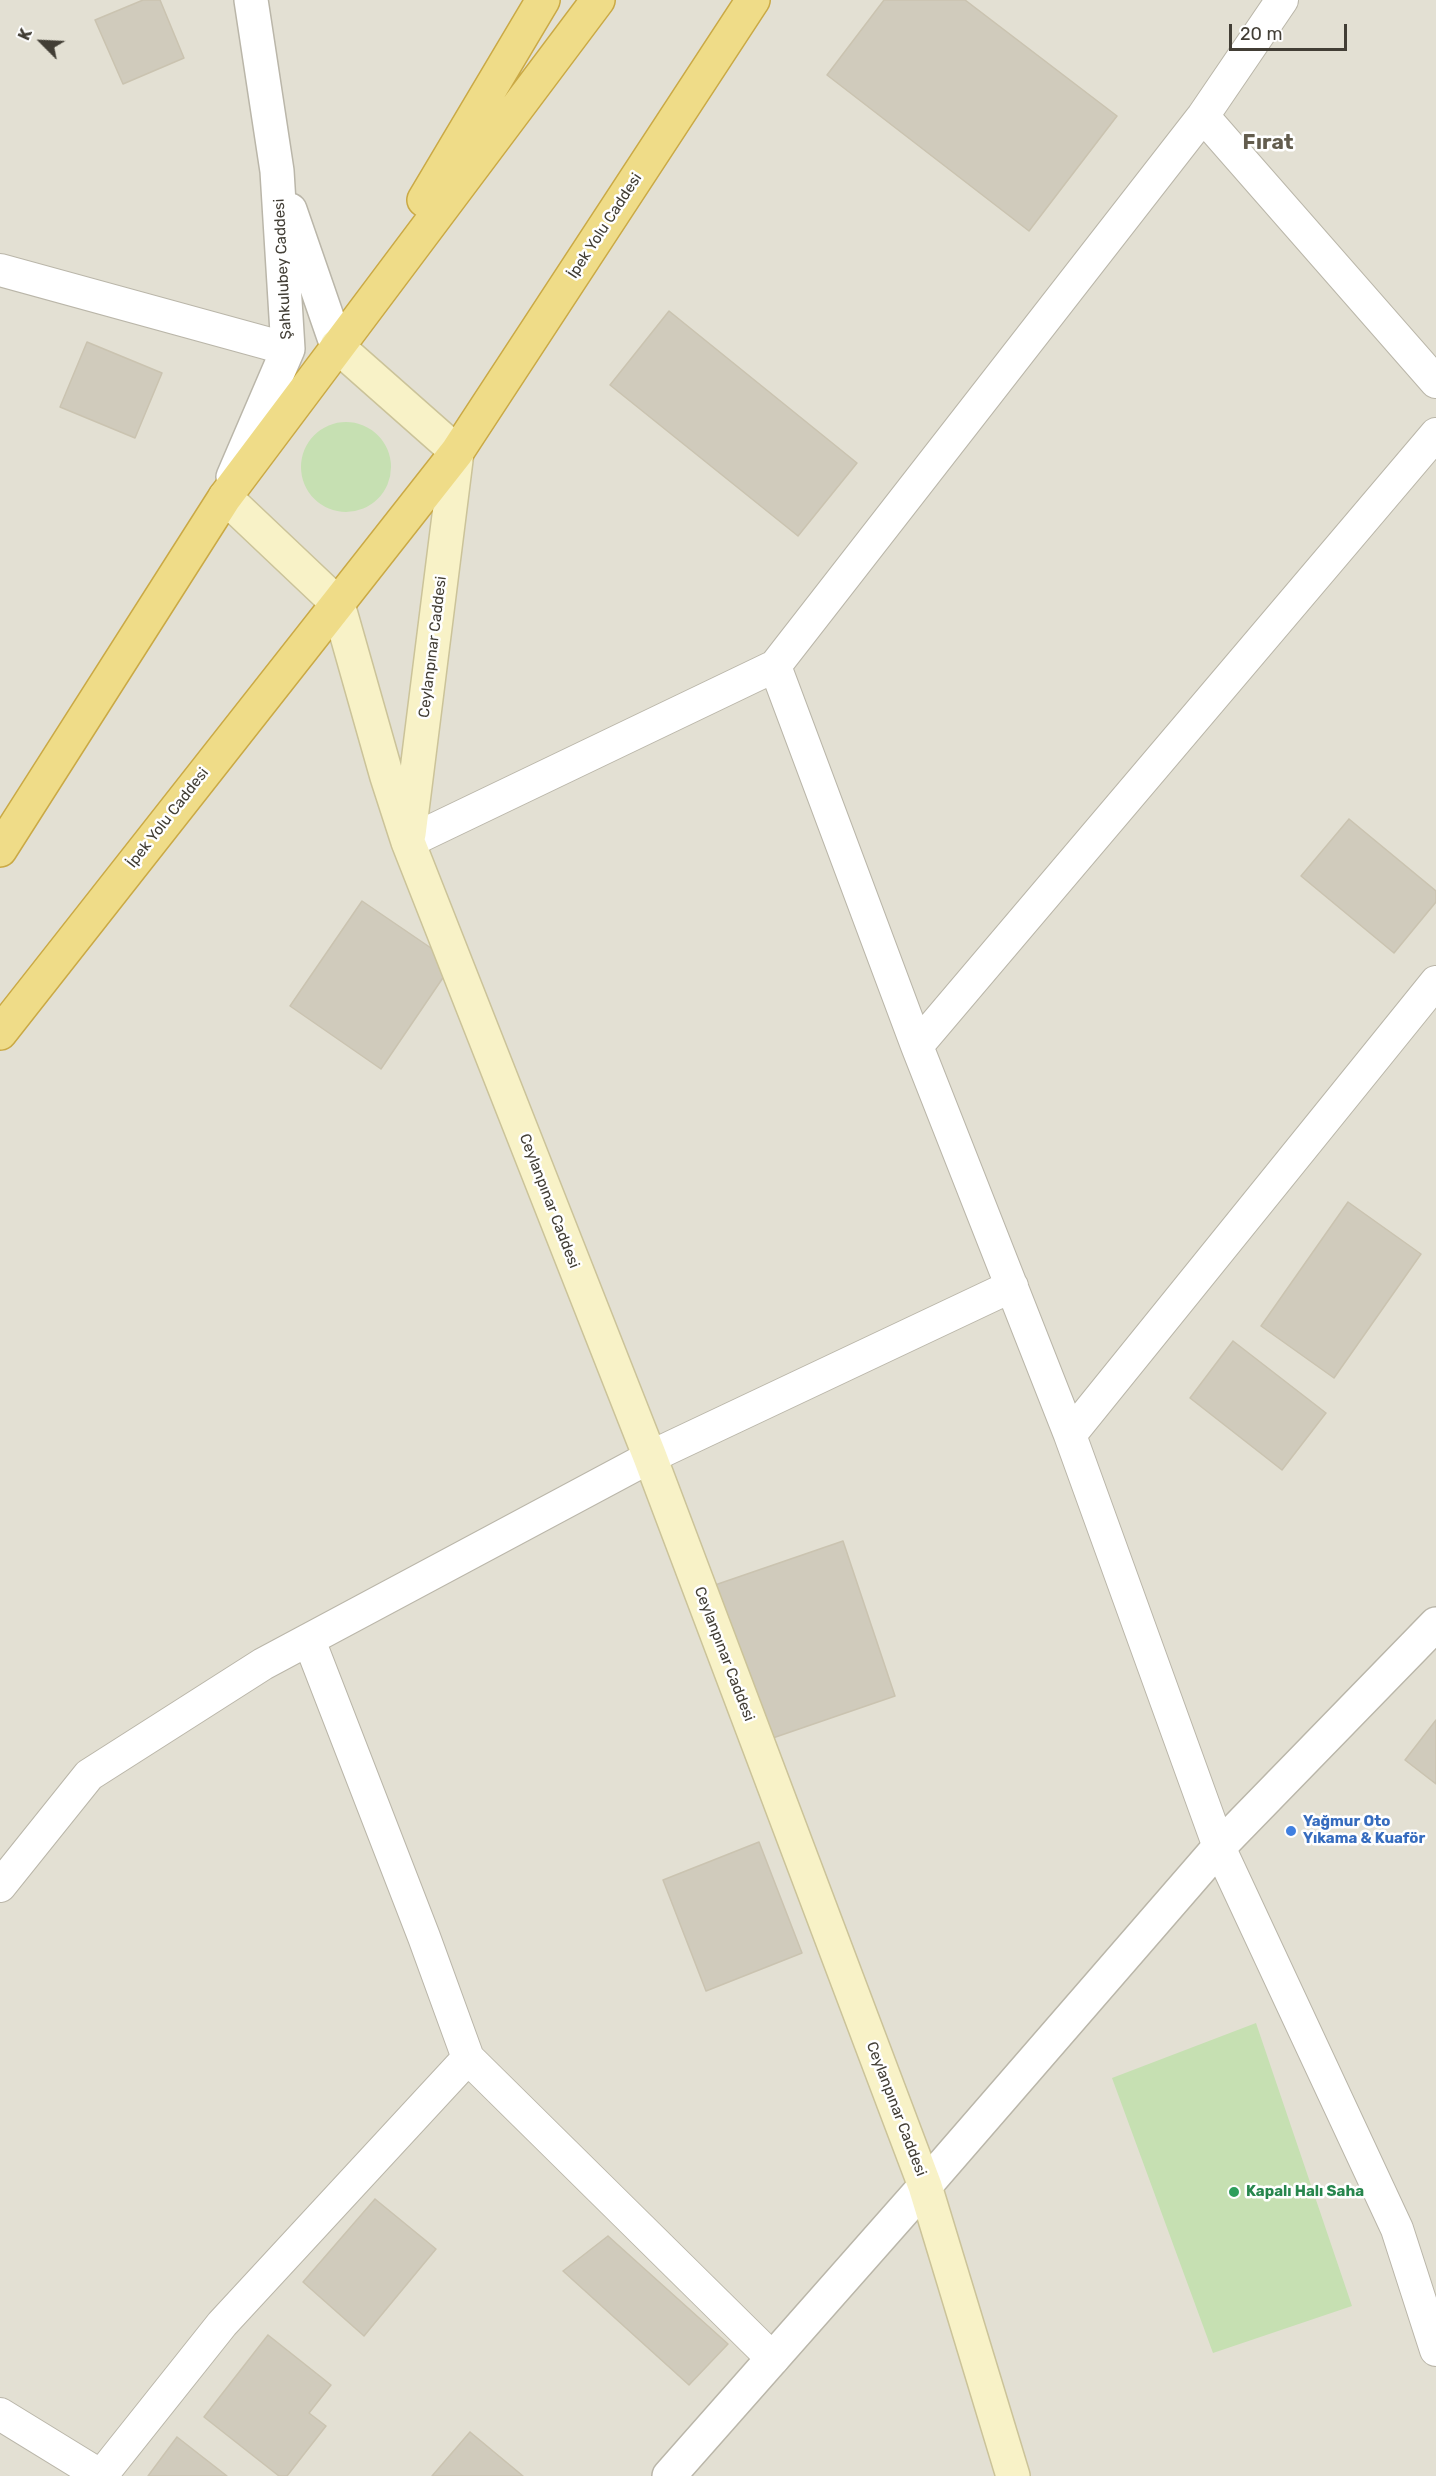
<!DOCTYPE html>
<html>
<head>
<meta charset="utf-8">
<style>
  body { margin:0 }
  #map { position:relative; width:1436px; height:2476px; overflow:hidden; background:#f0eee5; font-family:Rubik,sans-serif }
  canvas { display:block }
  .north { position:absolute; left:12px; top:12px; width:60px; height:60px; -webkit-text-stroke:4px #fff; paint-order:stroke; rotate:294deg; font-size:16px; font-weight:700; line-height:24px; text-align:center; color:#423e35 }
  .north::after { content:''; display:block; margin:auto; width:21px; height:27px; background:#423e35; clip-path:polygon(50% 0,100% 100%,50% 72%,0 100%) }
  .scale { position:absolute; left:1229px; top:24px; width:118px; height:27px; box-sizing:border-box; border:3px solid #423e35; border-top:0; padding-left:8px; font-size:18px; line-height:21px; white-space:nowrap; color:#423e35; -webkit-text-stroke:4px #fff; paint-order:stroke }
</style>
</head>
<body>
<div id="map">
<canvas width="1436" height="2476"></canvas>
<div class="north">K</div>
<div class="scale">20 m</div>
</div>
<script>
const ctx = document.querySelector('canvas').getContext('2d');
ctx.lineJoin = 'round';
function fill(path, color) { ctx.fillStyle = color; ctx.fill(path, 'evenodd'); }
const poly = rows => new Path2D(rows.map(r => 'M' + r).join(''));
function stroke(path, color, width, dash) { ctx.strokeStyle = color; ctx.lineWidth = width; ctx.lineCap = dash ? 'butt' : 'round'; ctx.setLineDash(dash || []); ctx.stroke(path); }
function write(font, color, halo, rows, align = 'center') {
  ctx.font = font + ' Rubik,sans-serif'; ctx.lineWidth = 5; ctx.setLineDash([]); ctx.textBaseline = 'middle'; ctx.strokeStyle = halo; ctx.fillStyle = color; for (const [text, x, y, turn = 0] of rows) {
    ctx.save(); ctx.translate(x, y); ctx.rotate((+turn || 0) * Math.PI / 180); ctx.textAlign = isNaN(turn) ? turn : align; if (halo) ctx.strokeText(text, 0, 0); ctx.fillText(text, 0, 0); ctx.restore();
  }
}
fill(poly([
  [0,0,1436,0,1436,2476,0,2476]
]), '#e3e0d3');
fill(poly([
  '301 467a45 45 0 1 1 90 0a45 45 0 1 1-90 0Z',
  [1256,2023,1352,2306,1213,2353,1112,2078]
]), '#c6e0b2');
const building = poly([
  [143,0,160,0,184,58,123,84,95,20,143,0],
  [884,0,965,0,1117,116,1029,231,827,75,884,0],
  [669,311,857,463,798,536,610,385,669,311],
  [87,342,162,373,135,438,60,407,87,342],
  [1349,819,1436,891,1436,902,1394,953,1301,876,1349,819],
  [362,901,453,963,381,1069,290,1006,362,901],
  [1348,1202,1421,1254,1334,1378,1261,1326,1348,1202],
  [1233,1341,1326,1413,1282,1470,1190,1398,1233,1341],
  [843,1541,895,1696,767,1740,715,1585,843,1541],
  [1436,1720,1436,1784,1405,1760,1436,1720],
  [759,1842,802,1953,706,1991,663,1880,759,1842],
  [375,2199,436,2249,364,2336,303,2282,375,2199],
  [608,2236,728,2344,689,2385,563,2271,608,2236],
  [268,2335,331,2385,309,2413,326,2426,287,2476,279,2476,204,2417,268,2335],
  [470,2432,523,2476,432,2476,470,2432],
  [177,2437,227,2476,148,2476,177,2437]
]);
fill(building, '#d0cbbc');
stroke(building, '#cac3b0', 1.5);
const minor = poly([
  [1203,116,1436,382],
  [0,270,288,349],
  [775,666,917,1046,1070,1435,1219,1847,1397,2229,1436,2350],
  [408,842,775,666,1203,116,1282,0],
  [917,1046,1436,434],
  [1070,1435,1436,982],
  [309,1640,424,1937,468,2058,773,2359],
  [0,1886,89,1775,263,1664,650,1457,1012,1286],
  [0,2414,101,2476],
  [101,2476,222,2324,468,2058]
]);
const tertiary = poly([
  [290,210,337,346],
  [233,477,288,349,277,171,251,0],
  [669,2476,925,2186,1219,1847,1436,1624]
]);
const secondary = poly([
  [337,346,457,452,409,834],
  [225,497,338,604,387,777,408,842,650,1457,925,2186,1013,2476]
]);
const trunk = poly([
  [424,200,543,0],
  [0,850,225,497,598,0],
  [0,1033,457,452,753,0]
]);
stroke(minor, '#bab6a9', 34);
stroke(tertiary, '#bab6a9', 36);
stroke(secondary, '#cbc399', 36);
stroke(trunk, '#caa945', 36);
stroke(minor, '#fff', 32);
stroke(tertiary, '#fff', 33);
stroke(secondary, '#f8f2c7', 33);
stroke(trunk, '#efdc88', 33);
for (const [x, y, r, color] of [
  [1291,1831,6,"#3f7fe0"],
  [1234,2192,6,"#2e9e5b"]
]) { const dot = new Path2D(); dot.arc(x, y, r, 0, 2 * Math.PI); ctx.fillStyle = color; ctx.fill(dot); stroke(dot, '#fff', 2); }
write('15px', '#423e35', '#fff', [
  ["İpek Yolu Caddesi",605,226,-57],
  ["Şahkulubey Caddesi",283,269,-93],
  ["Ceylanpınar Caddesi",433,647,-83],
  ["İpek Yolu Caddesi",168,818,-52],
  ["Ceylanpınar Caddesi",549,1201,69],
  ["Ceylanpınar Caddesi",724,1654,69],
  ["Ceylanpınar Caddesi",896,2109,69]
]);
write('bold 15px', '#366cbe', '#fff', [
  ["Yağmur Oto",1303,1822],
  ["Yıkama & Kuaför",1303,1839]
], 'left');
write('bold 15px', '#27864d', '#fff', [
  ["Kapalı Halı Saha",1246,2192]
], 'left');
write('bold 21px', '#635d4e', '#fff', [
  ["Fırat",1268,143]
]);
</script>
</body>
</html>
